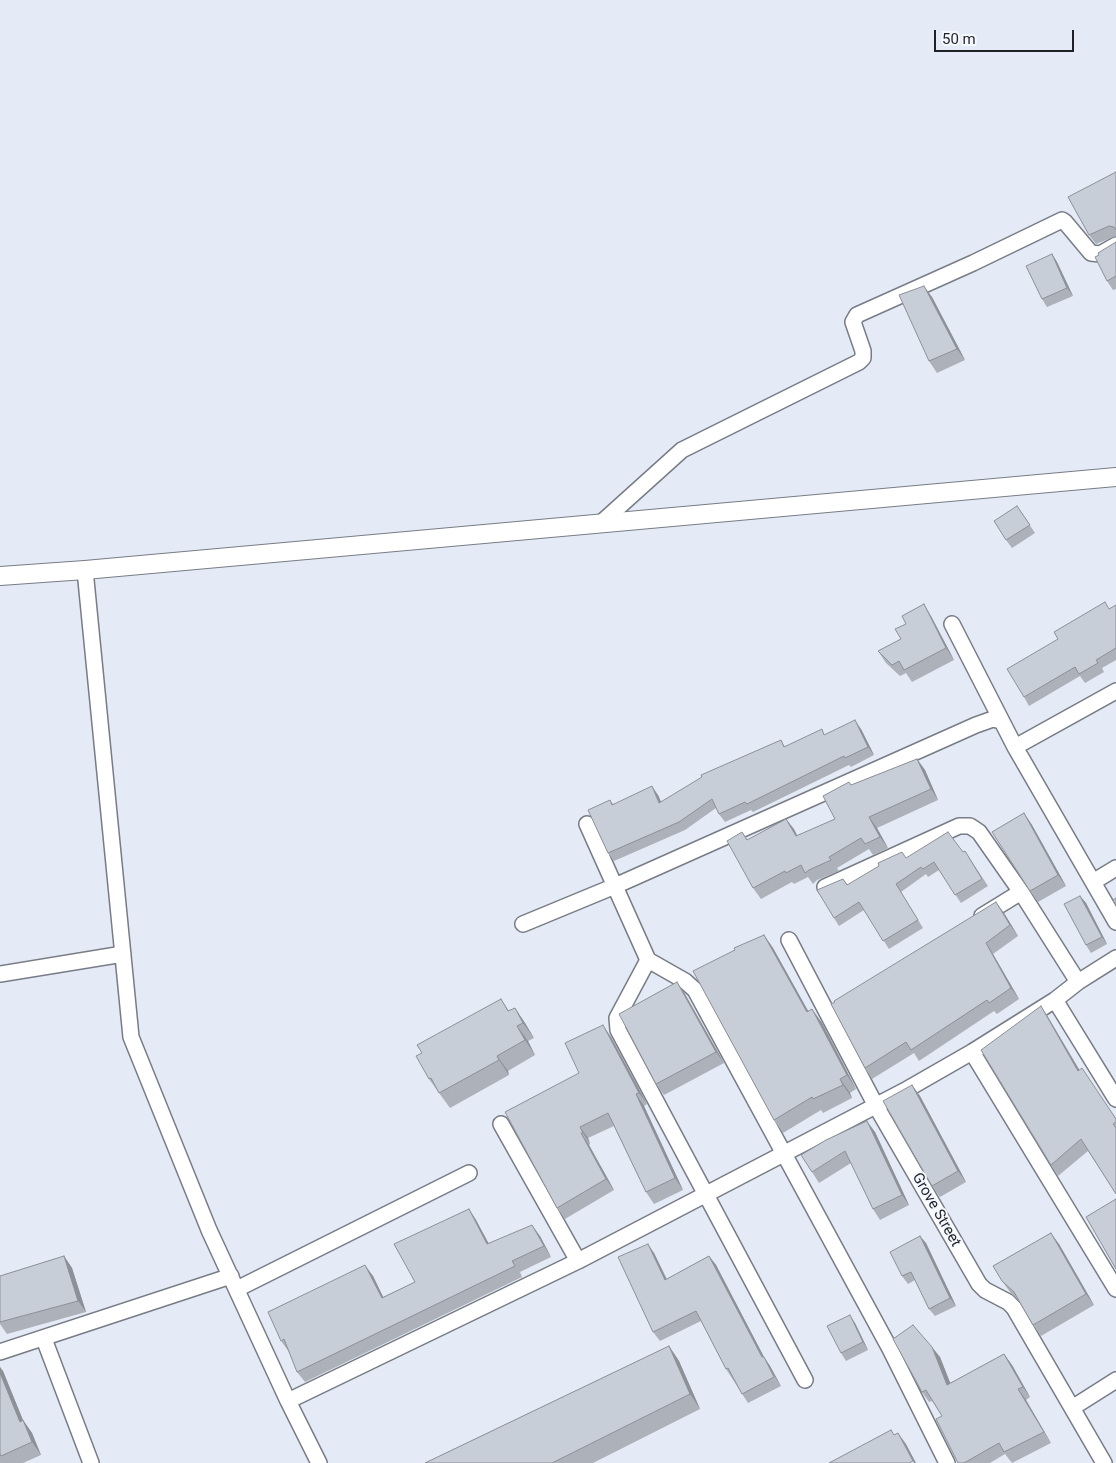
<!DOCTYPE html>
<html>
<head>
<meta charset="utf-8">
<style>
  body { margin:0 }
  #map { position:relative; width:1116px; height:1463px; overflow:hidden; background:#e5ebf6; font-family:Roboto,sans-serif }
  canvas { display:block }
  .scale { position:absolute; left:934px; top:30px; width:140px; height:22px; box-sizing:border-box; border:2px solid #1f2125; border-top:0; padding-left:6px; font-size:15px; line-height:18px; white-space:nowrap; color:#1f2125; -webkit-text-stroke:4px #f4f8fe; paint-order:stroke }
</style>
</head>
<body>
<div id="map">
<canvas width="1116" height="1463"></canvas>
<div class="scale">50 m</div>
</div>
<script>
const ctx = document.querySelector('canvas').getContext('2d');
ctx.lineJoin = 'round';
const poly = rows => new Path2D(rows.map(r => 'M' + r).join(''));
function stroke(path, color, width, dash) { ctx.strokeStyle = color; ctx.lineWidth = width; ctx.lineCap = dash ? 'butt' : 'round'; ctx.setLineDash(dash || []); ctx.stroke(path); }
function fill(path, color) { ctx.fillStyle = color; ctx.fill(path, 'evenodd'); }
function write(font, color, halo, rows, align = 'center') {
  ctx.font = font + ' Roboto,sans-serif'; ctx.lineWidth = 4; ctx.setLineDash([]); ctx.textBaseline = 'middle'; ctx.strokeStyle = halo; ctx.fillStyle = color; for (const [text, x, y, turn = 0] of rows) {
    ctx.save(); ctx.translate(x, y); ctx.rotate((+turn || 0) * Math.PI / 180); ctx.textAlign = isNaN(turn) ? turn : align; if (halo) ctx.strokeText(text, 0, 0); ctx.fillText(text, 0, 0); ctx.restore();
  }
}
const minor = poly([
  [601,523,682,450,859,362,863,358,863,351,853,322,857,315,973,263,1062,220,1065,222,1091,253,1100,254,1116,245],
  [85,570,131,1037,209,1230,288,1401,319,1463],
  [952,624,1015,747,1116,922],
  [1015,747,1116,691],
  [587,824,648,960,685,981,695,990,890,1349,947,1463],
  [1093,882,1116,868],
  [825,887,959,826,970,826,979,832,1021,892,1078,982],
  [982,916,1021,892],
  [523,924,615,886,976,725,993,719,1001,721],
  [789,940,876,1106,979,1284,985,1290,1008,1302,1014,1308,1104,1463],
  [648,960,617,1018,618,1030,805,1380],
  [0,974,123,954],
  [1055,1000,1116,1099],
  [972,1052,1116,1289],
  [501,1124,578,1261],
  [237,1289,469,1173],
  [44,1339,91,1463],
  [0,1352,231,1276],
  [288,1401,578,1261,904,1091,972,1052,1055,1000,1078,982,1116,958],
  [1072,1408,1116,1380]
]);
const tertiary = poly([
  [0,576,85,570,1116,477]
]);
stroke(minor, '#777c86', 18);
stroke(tertiary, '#777c86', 20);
stroke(minor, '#fff', 15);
stroke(tertiary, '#fff', 18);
fill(poly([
  [1116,172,1116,236,1096,244,1089,235],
  [1116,242,1116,289,1113,290,1107,281,1099,255],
  [1052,254,1057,262,1073,296,1047,307,1042,299],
  [932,297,965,360,937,373,929,361],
  [1017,506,1035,533,1012,548,1006,540],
  [1116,605,1116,660,1102,668,1104,672,1085,683,1080,676,1029,706,1024,697,1110,609],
  [931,616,954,660,912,682,906,673,900,676,886,663,878,651,901,639],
  [861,729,874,755,851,767,849,765,753,812,751,810,725,822,719,814,716,808,685,830,614,861,608,853,610,800,613,804,658,795,661,802,781,740,785,747,825,735],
  [917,759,925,770,938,800,877,828,888,848,873,855,869,849,837,868,839,871,817,880,813,884,808,877,794,884,792,882,761,899,753,888,742,832,748,840,786,819,797,836,835,819,851,785],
  [1024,813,1032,825,1066,886,1038,902,1030,891],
  [965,851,988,886,961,903,939,870,928,877,926,874,901,892,923,928,889,949,864,910,839,926,834,918,843,879,848,885,906,858,963,852],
  [1080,896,1086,903,1107,944,1091,953,1086,945],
  [1004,913,1018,936,993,954,1019,999,997,1014,994,1011,919,1061,914,1053,872,1079,865,1068],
  [764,935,773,948,808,1011,812,1009,822,1023,856,1089,850,1093,852,1098,823,1113,821,1110,783,1133,774,1120],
  [677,982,685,994,724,1063,664,1095,656,1084],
  [501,999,509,1011,515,1008,525,1023,534,1038,528,1041,535,1055,508,1071,509,1075,450,1108,429,1079,422,1053],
  [1041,1006,1048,1017,1079,1070,1116,1118,1116,1194,1088,1151,1058,1176,1051,1165],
  [611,1037,647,1104,644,1106,683,1190,654,1204,646,1192,614,1126,588,1138,590,1144,589,1145,614,1190,565,1219,557,1208,579,1073],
  [912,1085,920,1096,966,1182,940,1197,932,1186],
  [875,1132,909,1205,880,1220,873,1209,851,1163,819,1183,812,1172],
  [469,1209,476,1220,488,1243,540,1236,551,1257,520,1272,522,1277,305,1382,297,1372,289,1352,281,1341,373,1276,383,1297,415,1282],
  [926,1243,956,1306,935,1316,929,1309,915,1280,908,1284,902,1276],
  [1059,1244,1094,1305,1041,1336,1033,1325,1019,1301,1010,1292,1002,1281],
  [654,1253,667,1279,709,1256,716,1265,764,1357,770,1366,781,1386,748,1403,726,1369,701,1321,660,1341,653,1332],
  [64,1256,72,1268,86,1312,7,1334,0,1324,0,1276],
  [855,1323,868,1350,846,1361,841,1353],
  [669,1346,679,1361,700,1409,593,1463,425,1463],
  [1004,1354,1012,1365,1030,1397,1026,1400,1051,1443,1012,1463,1005,1454,990,1463,958,1463,942,1416,932,1401,929,1402,922,1392,940,1357,950,1383],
  [0,1367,3,1371,23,1420,32,1433,41,1455,23,1463,0,1463]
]), '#acb1ba');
fill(poly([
  [1052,254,1057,262,1073,296,1067,288],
  [924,286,932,297,965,360,957,349],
  [924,604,931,616,954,660,946,648],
  [855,720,861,729,874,755,868,747],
  [917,759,925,770,938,800,931,789],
  [652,786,658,795,665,811,659,803],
  [1024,813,1032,825,1066,886,1058,875],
  [869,817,877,828,888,848,880,837],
  [786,819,794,829,803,847,796,836],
  [1080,896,1086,903,1107,944,1102,937],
  [996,902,1004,913,1018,936,1010,925],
  [764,935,773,948,816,1025,807,1012],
  [986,943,993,954,1019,999,1011,988],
  [677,982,685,994,724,1063,716,1052],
  [1041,1006,1048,1017,1086,1081,1078,1071],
  [515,1008,525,1023,534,1038,523,1023],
  [812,1009,822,1023,856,1089,847,1075],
  [603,1025,611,1037,647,1104,639,1093],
  [517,1026,528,1041,535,1055,525,1040],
  [497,1056,508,1071,509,1075,499,1060],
  [840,1079,850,1093,852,1098,843,1085],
  [912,1085,920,1096,966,1182,958,1171],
  [636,1094,644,1106,683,1190,675,1178],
  [867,1121,875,1132,909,1205,902,1195],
  [580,1127,588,1138,590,1144,583,1133],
  [581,1133,589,1145,614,1190,606,1179],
  [469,1209,476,1220,495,1255,487,1244],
  [532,1225,540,1236,551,1257,544,1246],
  [1051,1233,1059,1244,1094,1305,1086,1294],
  [920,1236,926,1243,956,1306,950,1298],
  [648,1244,654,1253,671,1289,665,1280],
  [64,1256,72,1268,86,1312,78,1301],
  [709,1256,716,1265,764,1357,770,1366,781,1386,762,1357],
  [365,1265,373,1276,389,1309,382,1298],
  [850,1315,855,1323,868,1350,863,1342],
  [669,1346,679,1361,700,1409,690,1394],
  [932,1347,940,1357,955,1395,947,1385],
  [1004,1354,1012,1365,1030,1397,1023,1387],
  [0,1367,3,1371,29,1435,20,1422,0,1373],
  [1018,1389,1026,1400,1051,1443,1044,1432],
  [23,1420,32,1433,41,1455,32,1442],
  [898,1433,906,1444,916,1463,914,1463,913,1461]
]), '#8c9097');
const building = poly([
  [1116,172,1116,230,1114,227,1109,226,1089,235,1068,197,1116,172],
  [1116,242,1116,276,1107,281,1095,257,1099,255,1098,253,1116,242],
  [1052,254,1067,288,1042,299,1026,266,1052,254],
  [924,286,957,349,929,361,899,295,924,286],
  [1017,506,1030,525,1006,540,994,521,1017,506],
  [1105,602,1109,609,1116,605,1116,648,1096,660,1098,663,1079,674,1075,667,1024,697,1007,669,1058,639,1054,632,1105,602],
  [924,604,946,648,904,670,899,661,892,665,878,651,901,639,895,629,906,624,902,616,924,604],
  [855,720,868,747,845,758,844,756,747,804,745,802,719,814,712,799,679,822,608,853,588,810,610,800,612,805,652,786,659,803,702,777,701,775,781,740,784,747,822,729,824,735,855,720],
  [917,759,931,789,869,817,880,837,865,844,861,838,829,857,831,860,809,870,805,873,801,865,786,873,785,871,753,888,727,841,742,832,747,840,786,819,796,836,835,819,823,796,849,782,851,785,917,759],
  [1024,813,1058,875,1030,891,992,832,1024,813],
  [948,832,963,852,965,851,982,879,955,895,934,862,923,869,921,867,896,884,918,920,883,941,859,902,834,918,817,890,843,879,847,885,879,866,878,863,902,852,906,858,948,832],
  [1080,896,1102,937,1086,945,1064,904,1080,896],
  [1116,898,1116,905,1113,900,1116,898],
  [996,902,1010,925,986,943,1011,988,989,1003,987,1000,911,1050,906,1042,865,1068,831,1004,835,1002,834,1001,996,902],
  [764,935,807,1012,812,1009,847,1075,840,1079,843,1085,813,1099,812,1097,774,1120,693,971,735,950,734,948,764,935],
  [677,982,716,1052,656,1084,619,1014,677,982],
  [501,999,508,1011,515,1008,523,1023,517,1026,525,1040,497,1056,499,1060,439,1093,431,1078,429,1079,416,1056,422,1053,417,1045,501,999],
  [1041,1006,1078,1071,1082,1068,1116,1119,1116,1122,1113,1124,1116,1128,1116,1194,1081,1139,1051,1165,981,1050,1041,1006],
  [603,1025,639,1093,636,1094,675,1178,646,1192,608,1113,580,1127,583,1133,581,1133,606,1179,557,1208,505,1112,579,1073,565,1043,603,1025],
  [912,1085,958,1171,932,1186,883,1101,912,1085],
  [867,1121,902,1195,873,1209,845,1151,812,1172,801,1155,826,1140,867,1121],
  [1116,1199,1116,1269,1086,1217,1116,1199],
  [469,1209,487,1244,532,1225,544,1246,512,1261,515,1266,297,1372,284,1339,281,1341,268,1312,365,1265,382,1298,415,1282,394,1244,469,1209],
  [1051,1233,1086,1294,1033,1325,1014,1292,1002,1281,993,1266,1051,1233],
  [920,1236,950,1298,929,1309,911,1272,902,1276,890,1252,920,1236],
  [648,1244,665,1280,709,1256,762,1357,764,1357,774,1377,742,1394,728,1368,726,1369,696,1311,653,1332,618,1257,648,1244],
  [64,1256,78,1301,0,1322,0,1276,64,1256],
  [850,1315,863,1342,841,1353,827,1326,850,1315],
  [913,1325,932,1347,947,1385,1004,1354,1023,1387,1018,1389,1044,1432,1004,1452,999,1443,964,1463,958,1463,936,1419,942,1416,926,1390,922,1392,893,1339,913,1325],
  [669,1346,690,1394,552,1463,425,1463,669,1346],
  [0,1373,20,1422,23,1420,32,1442,1,1456,0,1454,0,1373],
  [891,1430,894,1435,898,1433,913,1461,909,1463,829,1463,891,1430]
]);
fill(building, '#c8ced8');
stroke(building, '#8c9097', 1);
write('15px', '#1f2125', '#f4f8fe', [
  ["Grove Street",936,1210,60]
]);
</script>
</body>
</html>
